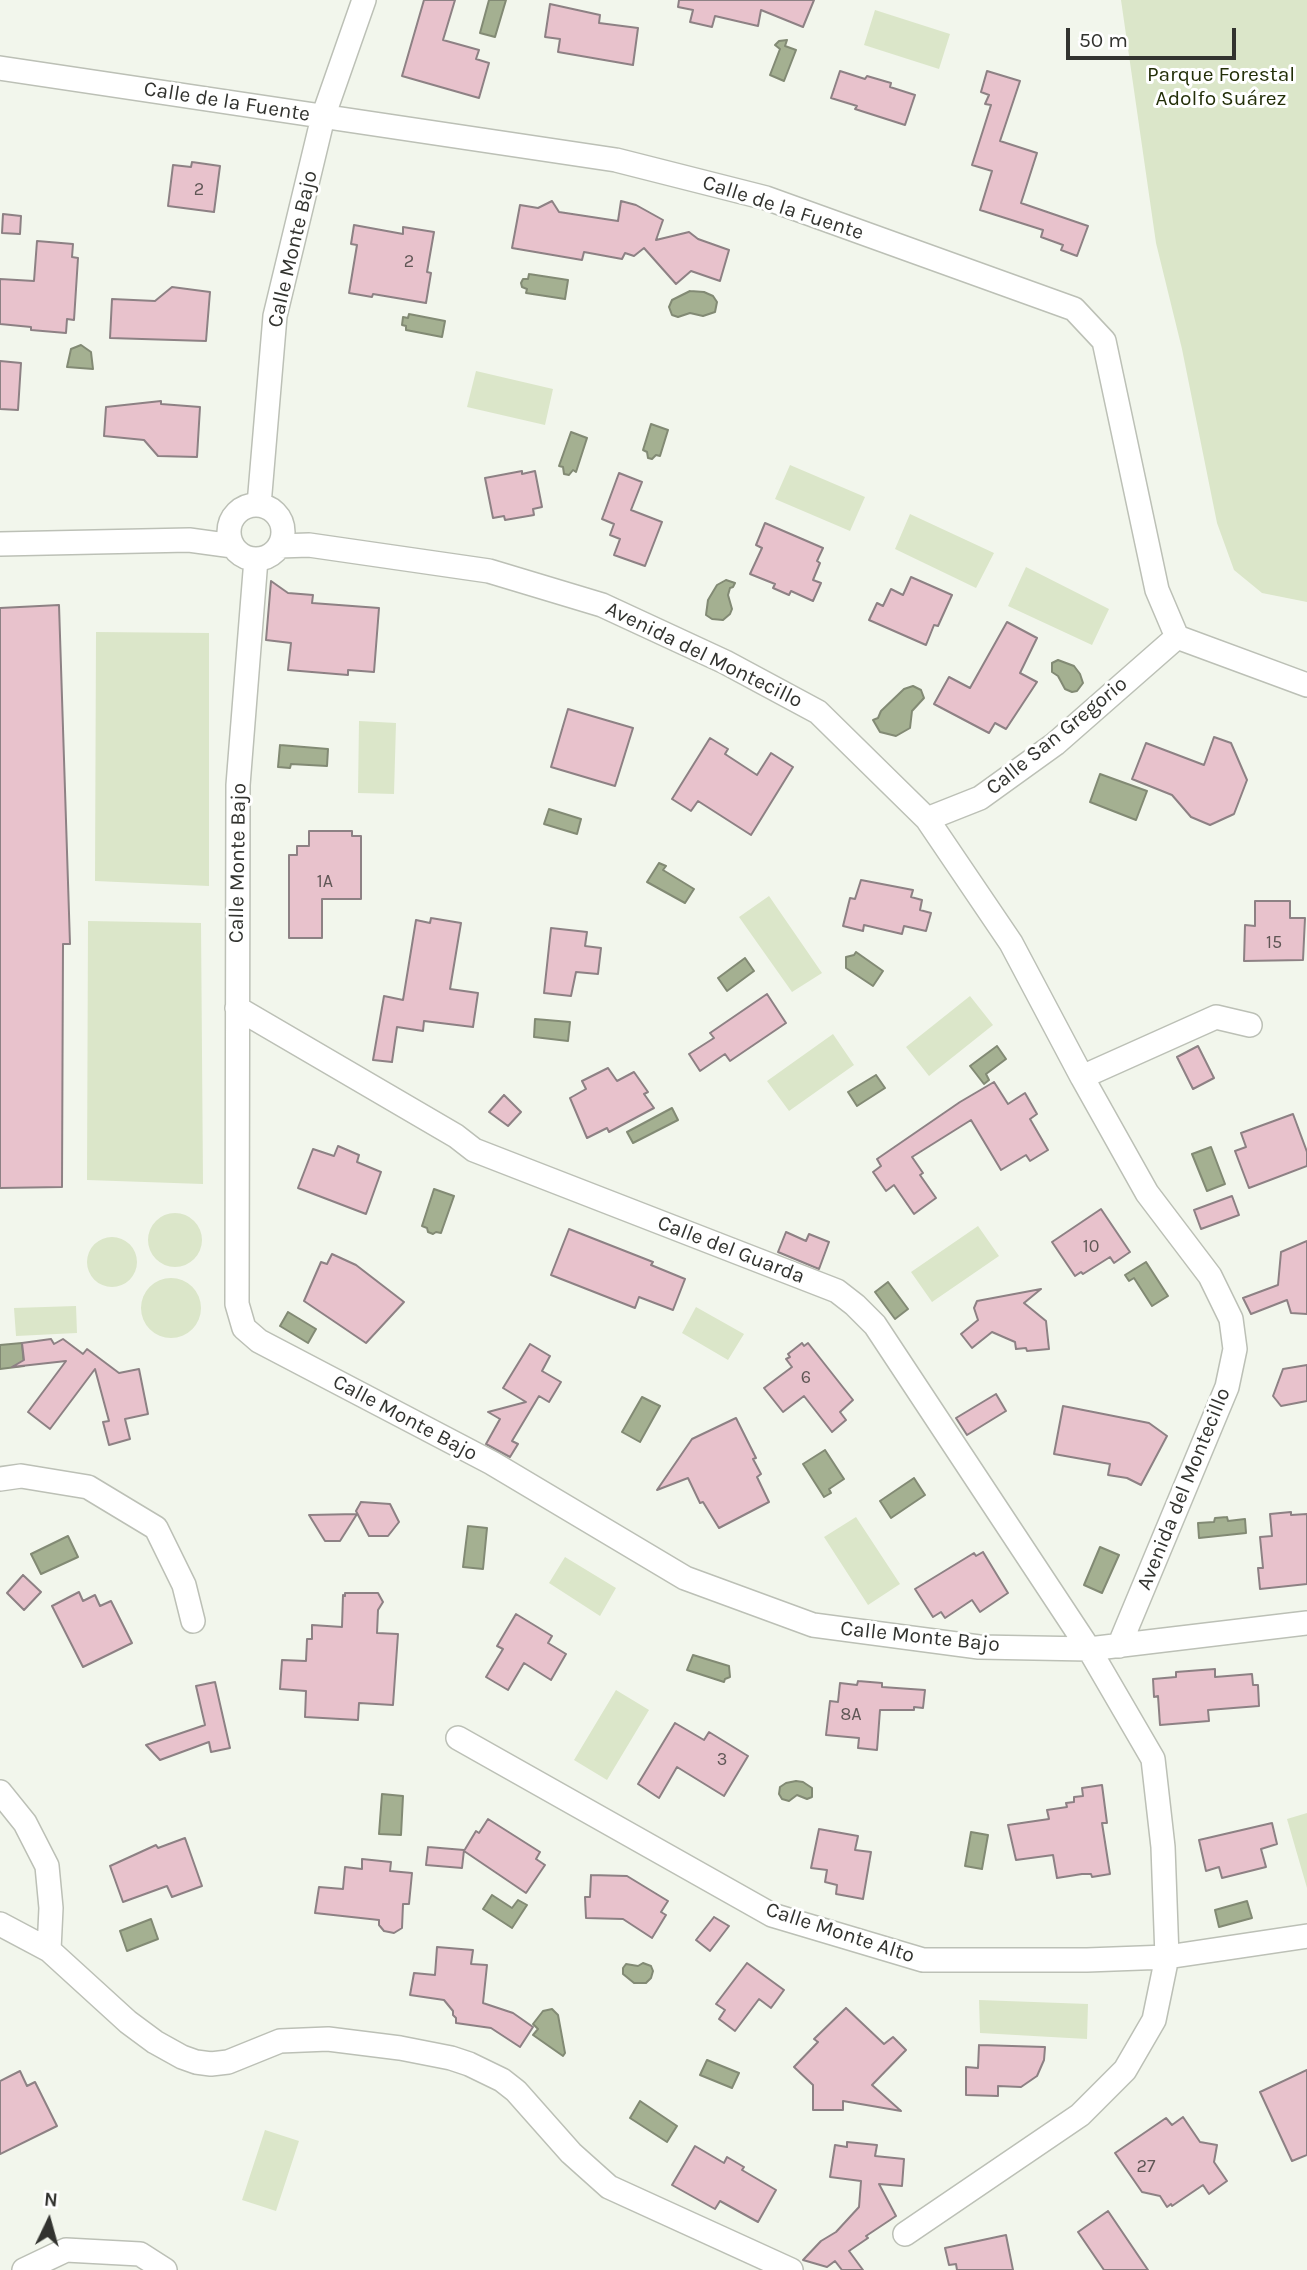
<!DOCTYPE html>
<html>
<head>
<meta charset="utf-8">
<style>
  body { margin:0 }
  #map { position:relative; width:1307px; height:2270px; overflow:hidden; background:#f2f6ec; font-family:Karla,sans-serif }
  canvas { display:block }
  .north { position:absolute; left:14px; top:2186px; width:70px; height:70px; -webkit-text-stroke:5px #fff; paint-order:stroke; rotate:5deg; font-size:19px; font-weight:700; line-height:28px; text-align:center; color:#32332f }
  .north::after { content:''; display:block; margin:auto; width:24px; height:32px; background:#32332f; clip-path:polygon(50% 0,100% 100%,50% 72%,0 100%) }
  .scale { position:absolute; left:1066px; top:28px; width:170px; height:32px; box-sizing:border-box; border:4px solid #32332f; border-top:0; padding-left:9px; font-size:21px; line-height:24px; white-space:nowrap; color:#32332f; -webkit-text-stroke:5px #fff; paint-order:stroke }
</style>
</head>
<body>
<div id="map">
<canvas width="1307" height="2270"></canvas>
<div class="north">N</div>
<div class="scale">50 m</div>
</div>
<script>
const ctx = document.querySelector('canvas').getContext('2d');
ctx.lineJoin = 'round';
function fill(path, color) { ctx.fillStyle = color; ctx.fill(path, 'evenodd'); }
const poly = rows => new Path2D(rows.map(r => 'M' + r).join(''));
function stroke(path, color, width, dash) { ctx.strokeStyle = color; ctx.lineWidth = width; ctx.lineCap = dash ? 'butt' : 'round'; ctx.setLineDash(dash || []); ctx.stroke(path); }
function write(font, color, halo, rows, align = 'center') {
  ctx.font = font + ' Karla,sans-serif'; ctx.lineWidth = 6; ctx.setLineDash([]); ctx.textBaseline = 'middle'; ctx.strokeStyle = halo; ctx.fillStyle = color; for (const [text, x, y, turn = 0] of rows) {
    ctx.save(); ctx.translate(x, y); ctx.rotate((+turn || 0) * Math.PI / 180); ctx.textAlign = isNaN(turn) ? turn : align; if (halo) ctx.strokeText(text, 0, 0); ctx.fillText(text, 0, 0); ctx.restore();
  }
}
fill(poly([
  [1121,0,1307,0,1307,602,1262,593,1234,570,1217,523,1182,349,1156,243],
  [875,10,950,34,939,69,864,45],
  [476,371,553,389,545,425,467,407],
  [790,465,865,497,850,531,775,499],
  [910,514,994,553,976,588,895,549],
  [1026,567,1109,609,1092,645,1008,606],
  [96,632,209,633,209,886,95,881],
  [359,721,396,723,394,794,358,793],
  [769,896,822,973,792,992,739,917],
  [88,921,201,923,203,1184,87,1180],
  [970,996,993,1025,929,1076,906,1047],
  [833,1034,854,1065,789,1111,767,1081],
  '148 1240a27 27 0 1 1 54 0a27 27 0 1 1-54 0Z',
  [978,1226,999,1256,932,1302,911,1272],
  '87 1262a25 25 0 1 1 50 0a25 25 0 1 1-50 0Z',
  '141 1308a30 30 0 1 1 60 0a30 30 0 1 1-60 0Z',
  [76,1306,77,1333,16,1336,14,1308],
  [696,1307,744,1334,728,1360,682,1333],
  [856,1517,900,1584,868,1605,824,1537],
  [565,1557,616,1588,600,1616,549,1583],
  [616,1690,649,1710,607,1780,574,1760],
  [1307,1813,1307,1888,1287,1819],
  [979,2000,1088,2004,1087,2039,980,2033],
  [265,2130,299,2141,276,2211,242,2200]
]), '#dbe6c9');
const water = poly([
  [489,0,506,0,495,37,480,33,489,0],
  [787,40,785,46,796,50,784,81,770,75,780,49,775,45,779,41,787,40],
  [529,274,568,280,565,299,526,293,527,289,522,287,521,283,523,279,528,279,529,274],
  [690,291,704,292,713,296,717,302,715,312,703,316,690,313,678,317,672,315,669,307,672,300,690,291],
  [409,314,445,321,442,337,406,330,406,326,402,325,403,317,408,318,409,314],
  [81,345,91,352,93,369,67,367,71,349,81,345],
  [651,424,668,430,660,456,656,455,652,459,648,458,647,452,643,450,651,424],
  [571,432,587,438,576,472,573,470,569,475,564,474,563,467,559,466,571,432],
  [726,580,735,583,733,587,730,588,728,595,732,609,730,614,723,620,712,619,706,615,708,600,717,585,726,580],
  [1058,660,1074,666,1080,674,1083,683,1077,691,1072,692,1065,689,1058,676,1052,672,1052,663,1058,660],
  [913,686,921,690,924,698,912,711,910,728,896,736,880,732,873,720,878,718,881,711,904,689,913,686],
  [280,745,328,749,327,766,291,764,290,768,278,767,280,745],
  [1100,774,1147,791,1136,820,1090,802,1100,774],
  [549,809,581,819,577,834,544,824,549,809],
  [659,863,666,866,663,870,694,889,685,903,647,882,659,863],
  [856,952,883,971,873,986,846,968,846,957,854,955,856,952],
  [745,958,754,971,727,991,718,978,745,958],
  [535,1019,570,1022,568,1041,534,1037,535,1019],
  [997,1046,1006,1059,986,1074,989,1080,984,1084,970,1066,997,1046],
  [876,1075,885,1088,857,1106,848,1092,876,1075],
  [672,1108,678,1120,633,1143,627,1132,672,1108],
  [1211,1147,1225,1184,1207,1191,1192,1154,1211,1147],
  [434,1189,454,1196,441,1233,436,1232,433,1234,428,1232,427,1228,422,1226,434,1189],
  [1146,1262,1168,1296,1152,1306,1134,1278,1129,1281,1125,1275,1146,1262],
  [888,1282,908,1309,895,1319,875,1292,888,1282],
  [288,1312,316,1329,308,1343,280,1326,288,1312],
  [22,1343,24,1366,0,1369,0,1345,22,1343],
  [642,1397,660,1406,640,1442,622,1432,642,1397],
  [825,1450,844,1479,829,1489,831,1493,824,1497,803,1464,825,1450],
  [914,1478,925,1495,891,1518,880,1501,914,1478],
  [1227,1517,1228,1521,1245,1519,1246,1533,1199,1538,1198,1523,1214,1522,1215,1518,1227,1517],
  [468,1526,487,1528,483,1569,463,1567,468,1526],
  [68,1536,78,1557,41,1574,31,1554,68,1536],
  [1100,1547,1119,1555,1102,1593,1084,1585,1100,1547],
  [693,1655,729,1666,730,1677,725,1679,724,1682,687,1670,693,1655],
  [796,1781,803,1782,812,1788,812,1797,807,1799,797,1795,789,1801,782,1799,779,1794,780,1787,786,1783,796,1781],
  [382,1794,403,1796,401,1835,379,1834,382,1794],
  [971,1832,988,1835,982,1869,965,1866,971,1832],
  [492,1895,512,1908,518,1900,527,1905,512,1928,483,1909,492,1895],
  [1247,1901,1252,1918,1219,1927,1215,1910,1247,1901],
  [151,1919,158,1939,127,1951,120,1931,151,1919],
  [643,1963,651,1966,653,1971,651,1978,646,1983,634,1983,623,1974,623,1968,626,1964,638,1966,643,1963],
  [552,2009,558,2015,565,2053,563,2056,533,2035,538,2029,533,2024,543,2011,552,2009],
  [707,2060,739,2073,732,2088,700,2075,707,2060],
  [640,2101,677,2126,667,2142,630,2118,640,2101]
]);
fill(water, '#a4b091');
stroke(water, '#828a74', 2);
const building = poly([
  [424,0,455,0,443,40,479,50,476,59,489,63,479,98,402,76,424,0],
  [679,0,814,0,803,27,761,10,758,26,715,16,712,27,690,22,693,10,678,7,679,0],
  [550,4,600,15,599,23,638,28,633,65,558,52,560,39,545,37,550,4],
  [840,71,865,79,867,76,891,83,890,87,915,95,905,125,855,109,857,106,831,98,840,71],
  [987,71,1020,81,1000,141,1037,153,1021,203,1088,226,1077,256,1061,250,1063,245,1041,237,1043,230,980,210,992,171,972,165,991,105,985,104,989,95,981,92,987,71],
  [192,162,220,166,214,212,168,206,173,165,191,167,192,162],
  [552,201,559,212,618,221,621,201,636,205,663,220,656,240,689,232,698,239,729,250,720,281,691,271,676,284,644,248,634,256,625,253,622,259,584,252,582,260,512,248,520,205,538,208,552,201],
  [3,214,21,216,20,234,2,233,3,214],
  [354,225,403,234,403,227,434,232,427,272,431,273,426,303,373,294,372,297,349,293,357,245,351,244,354,225],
  [37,241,73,244,72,257,78,258,74,320,67,319,66,333,31,330,31,327,0,324,0,279,34,281,37,241],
  [172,287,210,292,206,341,110,338,112,299,155,301,172,287],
  [0,361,21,363,18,410,0,409,0,361],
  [161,401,161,404,200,407,197,457,158,456,144,440,104,436,106,407,161,401],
  [522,471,522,474,535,471,542,507,533,509,534,515,505,520,504,516,493,518,485,478,522,471],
  [619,473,642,482,631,510,662,522,645,566,614,555,620,539,610,535,614,524,602,519,619,473],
  [765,523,823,548,817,561,820,563,813,580,821,583,813,601,791,591,789,595,773,588,775,584,750,574,762,548,756,545,765,523],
  [911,577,952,595,938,626,934,625,926,645,869,620,877,603,883,606,891,589,903,595,911,577],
  [271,581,288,593,313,595,312,603,379,608,374,672,348,670,348,675,288,670,291,643,266,640,271,581],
  [59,605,70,944,63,944,62,1187,0,1188,0,608,59,605],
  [1007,622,1037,638,1020,673,1037,682,1006,729,995,723,989,733,934,704,949,677,970,688,1007,622],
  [568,709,633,728,615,786,551,767,568,709],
  [1214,737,1231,743,1247,780,1234,814,1210,825,1191,817,1172,795,1132,779,1146,743,1204,765,1214,737],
  [710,738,728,749,725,754,757,775,771,753,793,767,751,835,698,801,691,811,672,799,710,738],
  [309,831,352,831,352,836,361,836,361,899,322,899,322,938,289,938,289,855,297,855,297,846,309,846,309,831],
  [861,880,913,890,911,897,922,900,920,910,931,913,926,931,904,926,902,934,864,925,863,931,843,926,850,898,855,899,861,880],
  [1255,901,1290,901,1290,918,1305,918,1303,960,1244,961,1245,925,1255,926,1255,901],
  [431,918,461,923,450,989,478,993,473,1027,424,1021,423,1031,397,1027,392,1062,373,1060,384,996,403,1000,416,920,430,923,431,918],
  [551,928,587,932,585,946,601,948,598,974,576,972,571,996,544,993,551,928],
  [767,994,786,1023,730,1061,725,1054,700,1071,689,1054,714,1038,710,1033,767,994],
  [1198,1046,1214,1078,1193,1089,1177,1057,1198,1046],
  [608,1068,617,1081,634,1072,648,1092,644,1094,654,1108,609,1132,607,1128,587,1138,570,1098,586,1089,582,1081,608,1068],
  [994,1082,1008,1104,1025,1093,1037,1114,1030,1119,1048,1150,1030,1161,1026,1155,1001,1170,971,1120,912,1157,923,1173,920,1175,936,1198,914,1214,894,1185,886,1191,873,1172,881,1166,877,1159,960,1102,994,1082],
  [504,1095,521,1112,508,1126,489,1112,504,1095],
  [1293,1114,1307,1152,1307,1166,1249,1188,1235,1151,1246,1147,1241,1133,1293,1114],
  [338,1146,359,1155,357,1162,381,1172,366,1214,298,1188,313,1149,334,1156,338,1146],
  [1232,1196,1239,1215,1201,1229,1194,1210,1232,1196],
  [1101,1209,1130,1252,1114,1263,1110,1257,1083,1274,1081,1272,1075,1276,1052,1242,1101,1209],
  [569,1229,653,1262,651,1265,685,1279,673,1310,639,1297,635,1308,551,1275,569,1229],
  [786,1232,806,1241,809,1234,829,1242,819,1269,778,1252,786,1232],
  [1307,1241,1307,1314,1291,1313,1287,1300,1251,1314,1243,1298,1278,1285,1281,1252,1307,1241],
  [332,1254,356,1265,404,1302,366,1343,304,1301,321,1262,327,1264,332,1254],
  [1041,1289,1024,1303,1046,1321,1049,1349,1027,1351,1026,1348,1016,1349,1015,1342,992,1332,972,1348,961,1334,978,1320,974,1308,977,1301,1041,1289],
  [51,1339,54,1344,63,1339,83,1354,87,1349,119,1373,139,1369,148,1414,125,1419,130,1439,109,1445,103,1422,109,1421,95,1369,50,1429,28,1412,66,1361,12,1367,24,1360,22,1343,51,1339],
  [802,1343,804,1346,808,1343,853,1400,840,1412,846,1420,832,1432,804,1396,783,1412,764,1388,792,1367,786,1359,790,1357,788,1354,802,1343],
  [530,1344,550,1356,542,1371,561,1382,549,1402,539,1396,512,1441,518,1444,510,1457,486,1444,500,1419,488,1412,526,1402,503,1388,530,1344],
  [1307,1365,1307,1401,1281,1406,1273,1396,1283,1369,1307,1365],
  [996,1394,1006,1411,967,1435,956,1418,996,1394],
  [1063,1406,1149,1423,1167,1436,1141,1485,1127,1478,1108,1475,1110,1464,1054,1454,1063,1406],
  [736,1418,756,1458,753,1459,761,1474,757,1477,769,1502,719,1528,703,1502,700,1503,688,1478,657,1490,692,1439,736,1418],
  [361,1502,390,1504,399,1522,388,1536,369,1536,356,1511,361,1502],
  [1291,1512,1291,1515,1307,1514,1307,1584,1260,1589,1258,1568,1263,1568,1260,1537,1272,1536,1270,1514,1291,1512],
  [357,1514,340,1541,325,1541,309,1515,357,1514],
  [983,1552,1008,1593,980,1612,972,1600,945,1618,941,1612,933,1617,915,1589,974,1553,976,1556,983,1552],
  [23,1575,41,1592,24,1610,7,1593,23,1575],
  [79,1592,83,1601,95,1595,100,1606,111,1601,132,1643,83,1667,52,1606,79,1592],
  [345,1593,378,1593,383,1602,378,1610,377,1633,398,1634,393,1705,359,1703,358,1720,305,1717,306,1691,280,1689,282,1660,306,1661,307,1639,312,1639,312,1625,342,1627,343,1595,345,1596,345,1593],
  [516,1614,552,1636,548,1643,566,1654,551,1680,524,1663,508,1690,486,1677,503,1649,497,1646,516,1614],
  [1215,1669,1215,1677,1252,1674,1253,1685,1258,1685,1259,1706,1208,1710,1209,1721,1160,1725,1158,1696,1154,1697,1153,1679,1176,1677,1176,1672,1215,1669],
  [858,1681,882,1683,882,1687,925,1690,923,1708,914,1707,914,1710,880,1710,877,1750,858,1748,859,1738,826,1735,830,1701,838,1702,840,1683,857,1685,858,1681],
  [215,1682,230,1748,211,1752,209,1742,160,1760,146,1745,205,1725,196,1686,215,1682],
  [675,1723,704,1740,709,1732,748,1756,724,1796,677,1767,659,1798,638,1784,675,1723],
  [1102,1785,1107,1823,1102,1823,1110,1874,1092,1877,1091,1874,1082,1874,1057,1878,1053,1855,1016,1860,1008,1825,1049,1819,1047,1810,1067,1807,1066,1803,1074,1802,1074,1797,1083,1796,1082,1788,1102,1785],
  [488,1819,540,1852,536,1859,545,1865,526,1893,464,1851,476,1831,479,1833,488,1819],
  [1272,1823,1277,1844,1261,1849,1266,1867,1222,1878,1219,1867,1206,1871,1199,1840,1272,1823],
  [819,1829,858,1836,855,1850,871,1852,863,1899,836,1894,837,1885,825,1882,827,1870,811,1868,819,1829],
  [185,1838,202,1886,172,1897,167,1886,123,1902,110,1866,156,1845,158,1848,185,1838],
  [428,1847,464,1850,462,1868,426,1865,428,1847],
  [362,1859,391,1862,390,1871,412,1873,409,1904,403,1904,402,1928,394,1933,384,1931,379,1925,379,1920,315,1913,319,1887,343,1889,345,1867,362,1869,362,1859],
  [591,1875,627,1876,668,1901,661,1912,666,1915,652,1938,623,1919,586,1918,585,1897,590,1897,591,1875],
  [714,1917,729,1926,710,1951,696,1940,714,1917],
  [437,1947,473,1950,471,1964,487,1965,483,2003,513,2013,533,2027,520,2047,491,2028,456,2023,456,2018,453,2015,453,2011,444,2000,410,1995,414,1973,435,1975,437,1947],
  [747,1963,784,1990,771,2008,759,1999,735,2031,719,2019,725,2010,716,2004,747,1963],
  [846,2008,884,2044,893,2037,906,2050,872,2085,901,2111,843,2101,843,2110,813,2110,813,2085,794,2067,818,2042,814,2039,846,2008],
  [979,2045,1045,2047,1044,2060,1037,2076,1021,2087,998,2086,998,2096,966,2095,966,2067,978,2068,979,2045],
  [1307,2070,1307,2155,1292,2161,1260,2092,1307,2070],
  [20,2071,27,2086,35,2082,57,2126,0,2154,0,2081,20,2071],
  [1183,2117,1200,2142,1217,2145,1214,2162,1227,2181,1209,2194,1203,2185,1172,2206,1171,2204,1167,2207,1160,2196,1142,2192,1115,2153,1166,2118,1172,2125,1183,2117],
  [847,2142,877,2145,875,2156,904,2159,902,2186,879,2184,896,2216,866,2236,868,2238,849,2251,863,2270,842,2270,835,2261,827,2267,803,2260,821,2241,836,2232,859,2207,861,2181,830,2177,835,2145,847,2147,847,2142],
  [695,2146,724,2163,727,2157,744,2167,742,2170,776,2190,758,2222,720,2201,715,2209,672,2185,695,2146],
  [1108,2211,1148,2270,1104,2270,1078,2232,1108,2211],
  [1006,2235,1013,2270,957,2270,956,2264,949,2265,945,2248,1006,2235]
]);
fill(building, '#e8c2cc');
stroke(building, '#8d8184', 2);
const minor = poly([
  [0,68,616,160,766,198,1074,309,1104,341,1157,590,1177,637,1307,685],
  [259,505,275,316,323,117,364,0],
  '229 532a27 27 0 1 1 54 0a27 27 0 1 1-54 0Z',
  [0,544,189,540,233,546],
  [279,546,309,545,489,571,602,605,725,662,818,712,927,819,1011,943,1082,1077,1147,1193,1210,1276,1231,1319,1235,1349,1227,1387,1119,1646],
  [256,559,238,785,237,1304,244,1328,259,1341,492,1463,685,1578,813,1625,979,1647,1089,1649,1307,1623],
  [927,819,980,798,1055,744,1177,637],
  [237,1008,456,1136,474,1150,837,1291,855,1305,875,1325,1089,1649,1153,1759,1163,1847,1167,1957,1154,2020,1125,2070,1080,2115,905,2234],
  [1082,1077,1216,1017,1250,1025],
  [0,1479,21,1476,88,1487,156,1528,184,1585,193,1621],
  [458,1738,772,1915,923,1960,1087,1960,1167,1957,1307,1936],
  [0,1792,25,1823,47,1866,51,1908,49,1950],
  [0,1924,49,1950,128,2022,155,2042,182,2057,196,2062,211,2064,228,2062,280,2041,328,2039,400,2048,451,2058,469,2064,502,2080,516,2091,571,2153,609,2187,791,2270],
  [24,2270,66,2250,140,2254,165,2270]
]);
stroke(minor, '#bcc0b6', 26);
stroke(minor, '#fff', 23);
write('18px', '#605756', null, [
  ["2",199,190],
  ["2",409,262],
  ["1A",325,882],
  ["15",1274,943],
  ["10",1091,1247],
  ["6",806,1378],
  ["8A",851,1715],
  ["3",722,1760],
  ["27",1146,2167]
]);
write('21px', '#232f08', '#fff', [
  ["Parque Forestal",1221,75],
  ["Adolfo Suárez",1221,99]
]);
write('21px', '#32332f', '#fff', [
  ["Calle de la Fuente",227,102,9],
  ["Calle de la Fuente",783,208,18],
  ["Calle Monte Bajo",293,249,-77],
  ["Avenida del Montecillo",704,655,26],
  ["Calle San Gregorio",1057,736,-39],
  ["Calle Monte Bajo",238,863,-89],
  ["Calle del Guarda",731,1250,21],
  ["Calle Monte Bajo",405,1418,28],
  ["Avenida del Montecillo",1184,1489,-68],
  ["Calle Monte Bajo",920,1637,6],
  ["Calle Monte Alto",840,1933,18]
]);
</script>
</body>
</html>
